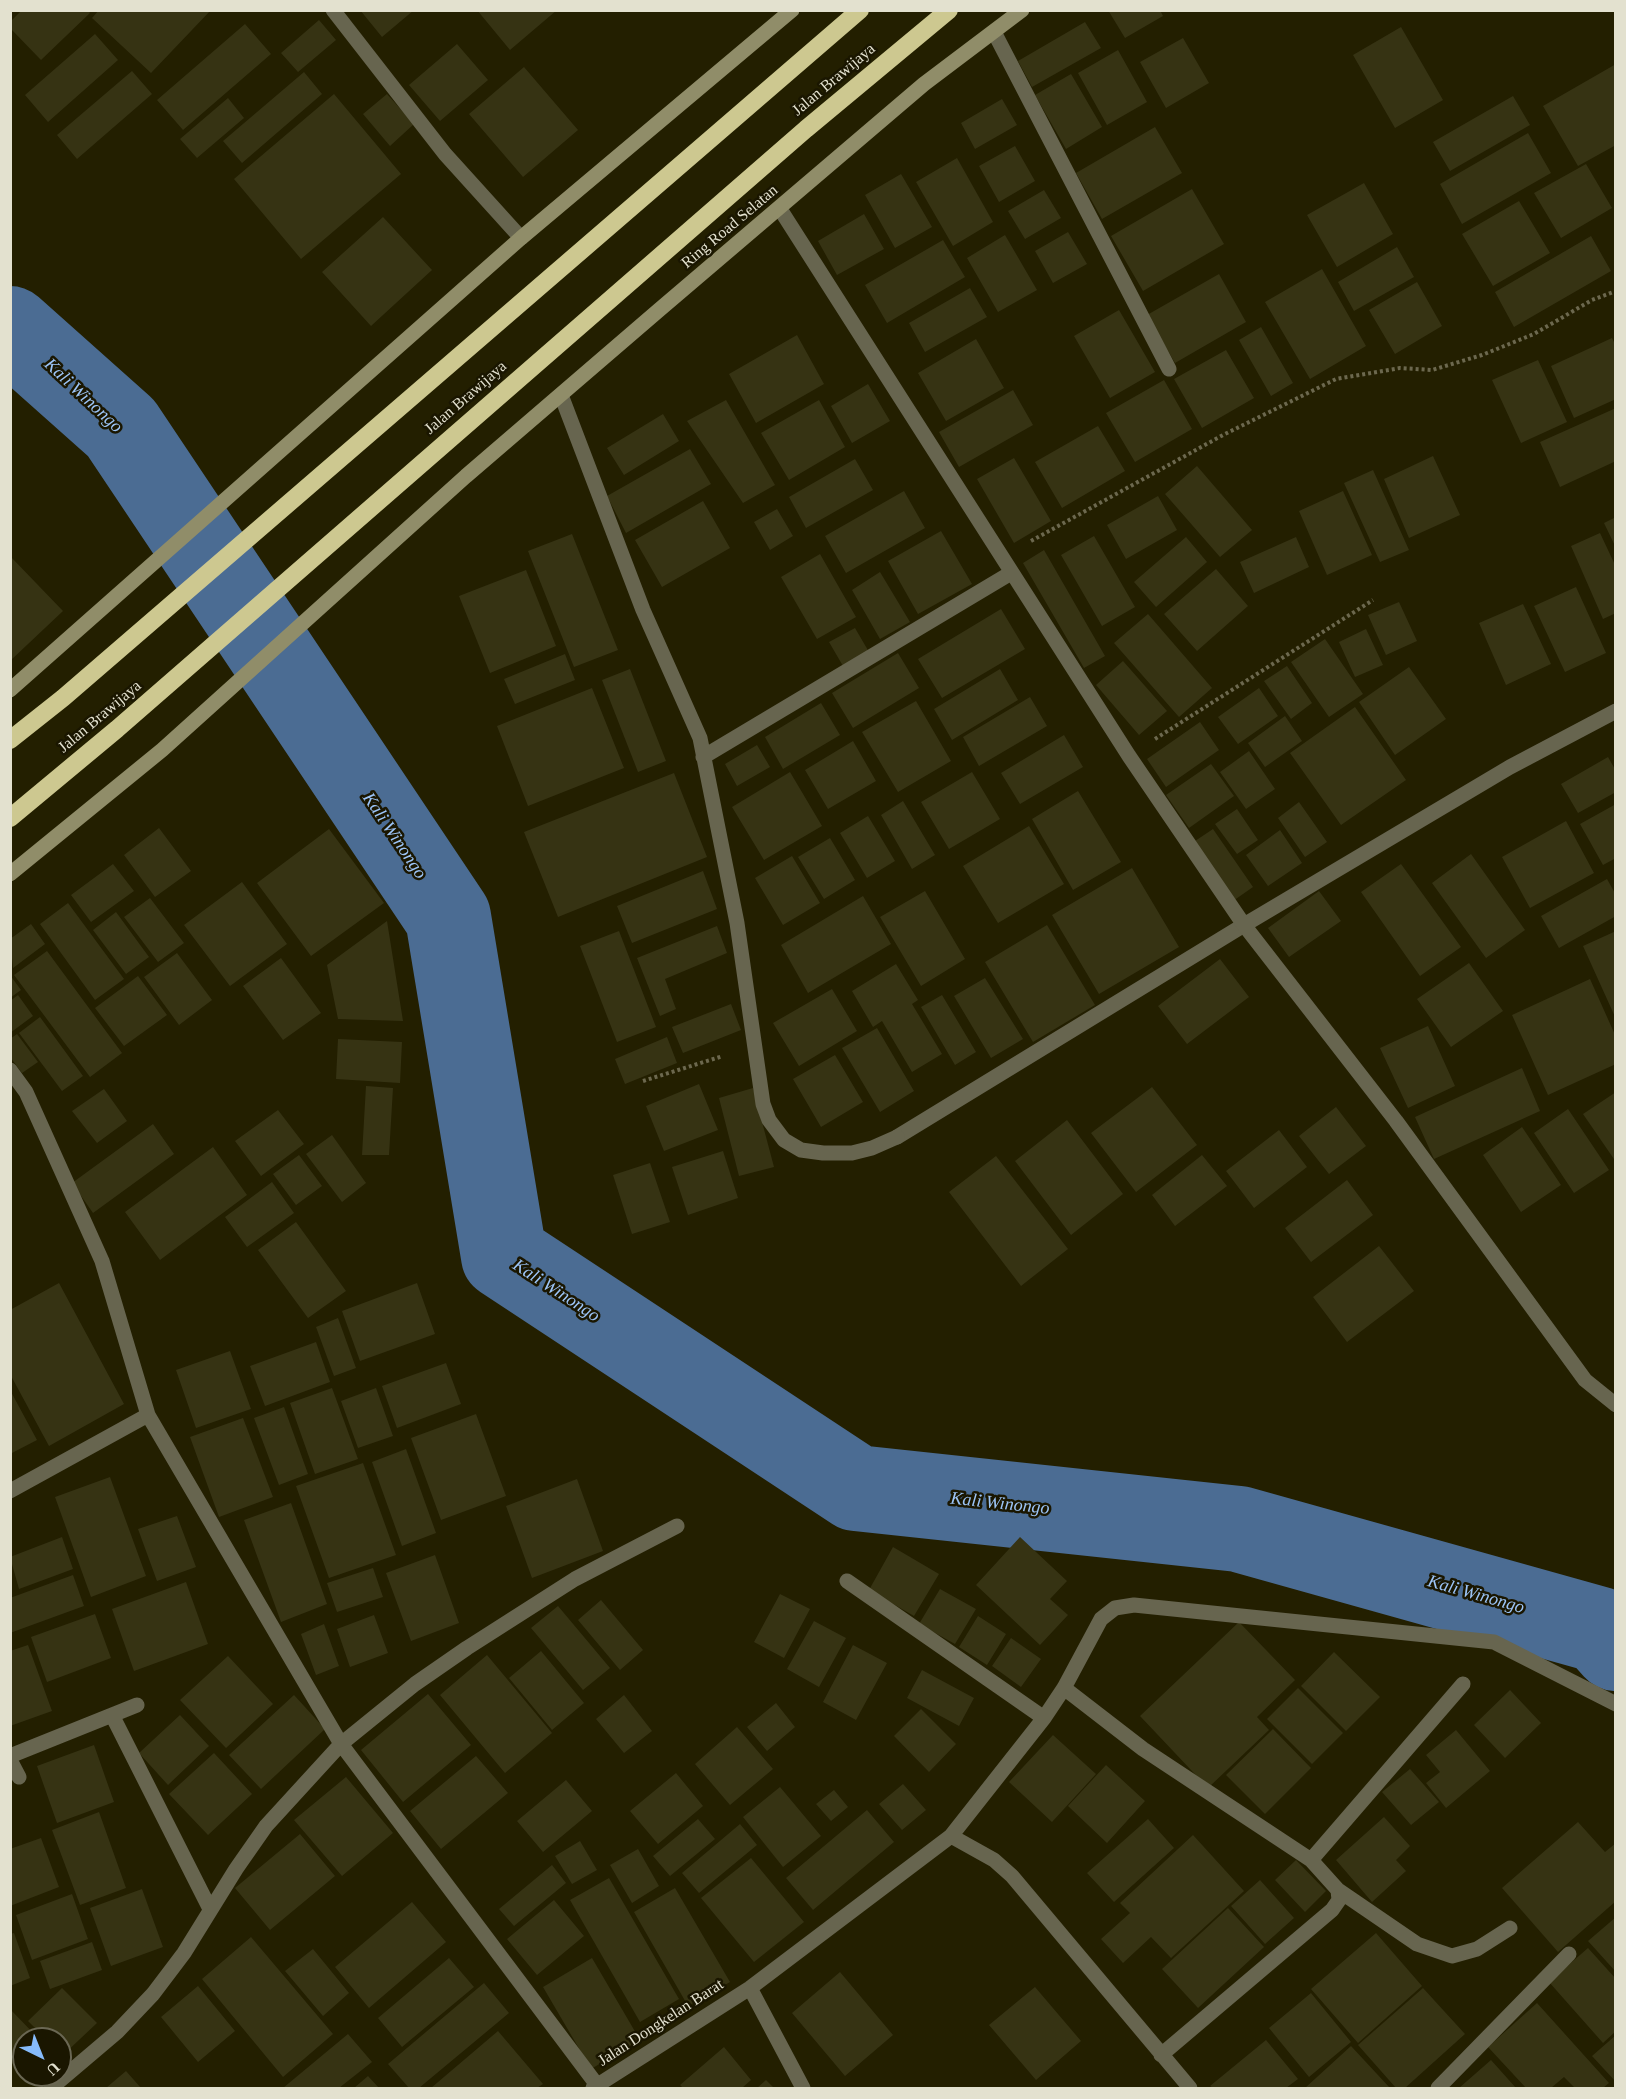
<!DOCTYPE html>
<html>
<head>
<meta charset="utf-8">
<style>
  body { margin:0 }
  #map { position:relative; width:1626px; height:2099px; overflow:hidden; background:#231f00; font-family:"Times New Roman",serif }
  canvas { display:block }
  .frame { position:absolute; inset:0; border:12px solid #e3e1cf; pointer-events:none }
  .north { position:absolute; left:12px; top:2027px; width:60px; height:60px; box-sizing:border-box; background:#1a1600; border:2px solid #6a6753; border-radius:50%; rotate:137deg; font-size:16px; font-weight:700; line-height:24px; text-align:center; color:#e3e1cf }
  .north::after { content:''; display:block; margin:auto; width:21px; height:27px; background:#86bbfb; clip-path:polygon(50% 0,100% 100%,50% 72%,0 100%) }
</style>
</head>
<body>
<div id="map">
<canvas width="1626" height="2099"></canvas>
<div class="frame"></div>
<div class="north">U</div>
</div>
<script>
const ctx = document.querySelector('canvas').getContext('2d');
ctx.lineJoin = 'round';
const poly = rows => new Path2D(rows.map(r => 'M' + r).join(''));
function stroke(path, color, width, dash) { ctx.strokeStyle = color; ctx.lineWidth = width; ctx.lineCap = dash ? 'butt' : 'round'; ctx.setLineDash(dash || []); ctx.stroke(path); }
function fill(path, color) { ctx.fillStyle = color; ctx.fill(path, 'evenodd'); }
function write(font, color, halo, rows, align = 'center') {
  ctx.font = font + ' "Times New Roman",serif'; ctx.lineWidth = 5; ctx.setLineDash([]); ctx.textBaseline = 'middle'; ctx.strokeStyle = halo; ctx.fillStyle = color; for (const [text, x, y, turn = 0] of rows) {
    ctx.save(); ctx.translate(x, y); ctx.rotate((+turn || 0) * Math.PI / 180); ctx.textAlign = isNaN(turn) ? turn : align; if (halo) ctx.strokeText(text, 0, 0); ctx.fillText(text, 0, 0); ctx.restore();
  }
}
stroke(poly([
  [10,329,121,428,448,917,504,1256,856,1488,1239,1529,1600,1630,1616,1648]
]), '#4b6c93', 86);
fill(poly([
  [22,10,88,10,90,13,41,60,10,28,10,22],
  [99,10,211,10,151,73,92,18],
  [360,10,414,10,382,37],
  [477,10,557,10,510,50],
  [1108,10,1160,10,1163,16,1125,38],
  [319,20,336,40,298,72,281,53],
  [1085,22,1101,48,1032,87,1018,61],
  [245,24,271,54,183,130,157,100],
  [1401,27,1443,100,1395,128,1353,55],
  [95,34,118,60,48,122,25,95],
  [1183,38,1209,83,1166,108,1140,62],
  [457,44,488,80,440,121,409,85],
  [1118,50,1147,102,1107,125,1078,73],
  [1616,64,1616,145,1578,166,1543,106],
  [524,67,578,130,523,177,469,114],
  [132,71,152,94,77,159,57,135],
  [304,72,322,94,242,163,223,141],
  [1071,74,1102,127,1066,149,1035,95],
  [334,94,401,174,301,259,234,179],
  [387,94,414,124,390,146,363,114],
  [1513,96,1530,125,1450,171,1433,142],
  [228,98,244,118,197,158,180,139],
  [1002,99,1017,125,975,149,961,123],
  [1155,127,1182,173,1102,219,1076,173],
  [1528,133,1551,173,1462,224,1440,184],
  [1015,146,1035,181,999,202,979,166],
  [957,158,993,222,953,246,916,182],
  [1586,164,1612,208,1561,238,1534,193],
  [901,174,932,227,895,248,865,195],
  [1364,183,1393,234,1337,267,1307,215],
  [1192,189,1224,244,1143,291,1111,236],
  [1044,190,1061,218,1025,239,1008,211],
  [1519,201,1550,253,1493,286,1462,234],
  [864,214,884,249,837,275,818,241],
  [383,217,432,270,371,326,322,272],
  [1068,232,1087,264,1053,283,1035,251],
  [1005,235,1037,290,998,312,967,258],
  [1591,236,1611,271,1514,327,1495,292],
  [943,240,965,277,887,323,865,285],
  [1397,247,1414,277,1354,311,1338,282],
  [1322,269,1366,346,1310,379,1265,302],
  [1219,274,1246,322,1175,363,1147,315],
  [1417,282,1442,326,1395,354,1369,310],
  [970,288,987,317,925,352,909,323],
  [1119,310,1155,372,1110,398,1074,336],
  [1261,327,1293,383,1271,396,1239,340],
  [797,335,824,384,756,423,729,374],
  [1612,338,1616,346,1616,399,1574,418,1551,366],
  [976,339,1004,388,946,421,918,373],
  [1226,350,1254,398,1202,428,1174,379],
  [1538,360,1567,422,1521,443,1492,380],
  [1164,380,1192,429,1135,462,1106,413],
  [868,384,890,421,852,443,831,406],
  [1013,390,1033,425,959,467,939,432],
  [726,400,775,485,743,503,687,421],
  [819,400,845,447,789,480,761,433],
  [1616,408,1616,461,1560,487,1540,442],
  [663,414,679,441,624,475,607,448],
  [1098,426,1125,471,1062,508,1035,462],
  [690,449,711,484,626,533,607,496],
  [1433,456,1460,515,1409,538,1384,479],
  [1014,458,1051,521,1014,543,977,479],
  [855,459,873,490,806,528,789,497],
  [1197,466,1252,530,1220,557,1165,494],
  [1373,470,1409,550,1380,562,1344,483],
  [904,491,925,528,846,573,825,536],
  [1343,491,1372,555,1327,575,1299,511],
  [1158,496,1177,530,1126,559,1107,525],
  [703,501,730,548,662,587,635,540],
  [777,509,793,536,770,550,754,522],
  [1616,517,1616,548,1604,523],
  [941,531,972,584,918,614,888,561],
  [1600,533,1616,567,1616,613,1603,619,1571,546],
  [572,534,618,650,574,667,528,551],
  [1094,536,1135,607,1102,626,1061,555],
  [1186,537,1207,562,1156,607,1134,582],
  [1296,537,1309,567,1254,593,1240,562],
  [1044,550,1105,656,1084,668,1023,563],
  [820,554,856,617,817,639,781,577],
  [10,556,63,611,10,661],
  [1216,569,1248,606,1197,651,1164,614],
  [526,570,556,646,490,673,459,596],
  [880,572,910,622,880,639,852,590],
  [1576,587,1606,653,1565,672,1534,606],
  [1399,602,1417,641,1386,655,1368,615],
  [1523,604,1551,664,1506,685,1479,623],
  [1001,609,1025,649,942,698,918,659],
  [1148,614,1212,688,1179,717,1114,643],
  [855,628,869,652,843,666,829,642],
  [1366,629,1383,665,1355,677,1339,642],
  [1325,639,1363,694,1329,717,1291,662],
  [898,653,919,688,853,728,832,693],
  [565,654,575,680,515,704,504,679],
  [1123,661,1167,711,1139,735,1096,685],
  [1287,666,1312,703,1291,719,1264,681],
  [1409,667,1446,719,1395,755,1359,702],
  [630,669,666,761,638,772,602,680],
  [1000,669,1018,700,952,740,934,709],
  [592,688,624,768,528,806,497,726],
  [1259,688,1278,716,1238,744,1218,717],
  [1030,697,1047,726,979,766,963,737],
  [916,701,951,761,898,792,862,732],
  [821,703,840,735,783,769,765,737],
  [1355,707,1406,780,1341,825,1290,753],
  [1285,716,1302,741,1265,767,1248,743],
  [1200,722,1219,750,1166,787,1147,759],
  [1064,735,1083,767,1020,804,1001,773],
  [853,741,876,781,828,809,805,770],
  [757,745,770,767,737,786,725,764],
  [1249,751,1275,789,1246,809,1220,772],
  [1608,757,1616,771,1616,792,1578,813,1561,784],
  [1211,764,1234,796,1189,828,1166,795],
  [790,772,822,826,764,860,732,807],
  [972,772,1000,819,949,849,921,802],
  [674,773,707,857,558,917,524,832],
  [1078,791,1121,862,1073,890,1032,819],
  [903,801,935,855,912,869,881,815],
  [1299,802,1327,842,1305,857,1278,818],
  [1616,804,1616,858,1603,865,1580,824],
  [1237,809,1258,840,1237,854,1215,824],
  [868,816,895,861,867,878,840,833],
  [1566,821,1594,873,1530,908,1502,857],
  [1029,826,1064,884,998,923,963,866],
  [159,828,191,871,155,897,124,855],
  [329,829,384,903,311,956,257,883],
  [1213,829,1253,887,1233,901,1192,843],
  [1280,830,1302,863,1268,886,1246,855],
  [830,838,855,880,824,899,798,857],
  [1471,854,1525,930,1486,958,1432,883],
  [792,856,820,903,783,925,755,878],
  [113,864,134,891,91,922,71,895],
  [1401,864,1461,947,1420,976,1361,892],
  [1132,868,1179,947,1099,994,1052,915],
  [703,871,717,909,632,943,617,906],
  [1607,879,1616,895,1616,916,1559,948,1541,916],
  [242,882,287,944,230,986,184,925],
  [925,891,965,959,921,986,880,917],
  [1319,891,1341,921,1289,957,1268,928],
  [863,896,891,944,808,993,781,945],
  [150,898,184,943,158,962,124,917],
  [68,903,124,979,95,1000,40,924],
  [116,912,149,957,126,974,93,930],
  [387,921,403,1021,338,1019,327,965],
  [31,924,45,944,13,968,10,939],
  [1047,925,1095,1005,1033,1042,985,962],
  [717,926,727,953,665,979,676,1009,660,1016,637,958],
  [619,931,656,1027,617,1042,580,946],
  [1616,931,1616,1019,1583,946],
  [47,951,122,1053,90,1077,14,975],
  [177,953,212,1000,179,1025,144,977],
  [281,958,321,1013,283,1040,243,986],
  [1220,959,1249,997,1187,1044,1158,1006],
  [1469,963,1503,1011,1451,1047,1417,999],
  [896,964,918,1000,912,1004,942,1054,912,1072,882,1021,873,1027,852,991],
  [10,975,21,990,10,998],
  [138,976,167,1015,124,1046,95,1008],
  [985,978,1023,1039,991,1058,954,996],
  [1590,979,1616,1037,1616,1064,1548,1095,1512,1015],
  [832,989,857,1031,799,1066,773,1023],
  [18,995,33,1016,10,1033,10,1001],
  [942,995,976,1052,955,1065,921,1007],
  [731,1004,741,1030,683,1053,672,1027],
  [40,1017,83,1076,62,1091,19,1033],
  [1428,1026,1455,1086,1408,1108,1380,1048],
  [877,1028,914,1091,880,1112,842,1048],
  [17,1034,38,1062,22,1073,10,1057,10,1039],
  [667,1037,677,1063,625,1084,615,1059],
  [338,1039,402,1042,400,1083,336,1079],
  [835,1055,863,1102,821,1127,793,1079],
  [1522,1068,1540,1111,1434,1159,1415,1117],
  [699,1084,718,1130,664,1151,646,1106],
  [366,1086,393,1088,389,1155,362,1155],
  [1152,1087,1197,1145,1136,1192,1091,1133],
  [753,1088,774,1167,739,1176,719,1098],
  [104,1089,127,1121,97,1143,72,1111],
  [1616,1092,1616,1162,1583,1114],
  [1336,1107,1366,1146,1329,1174,1299,1136],
  [1568,1109,1609,1170,1574,1193,1534,1133],
  [278,1110,304,1144,261,1176,235,1141],
  [1067,1120,1123,1194,1071,1235,1015,1161],
  [153,1124,174,1154,93,1213,72,1183],
  [1522,1127,1561,1185,1521,1212,1483,1155],
  [1279,1130,1307,1167,1254,1208,1226,1171],
  [332,1135,366,1183,342,1202,306,1154],
  [213,1147,247,1195,160,1260,125,1212],
  [723,1151,738,1198,688,1215,672,1167],
  [299,1155,322,1186,296,1205,273,1174],
  [1202,1155,1227,1186,1175,1226,1152,1195],
  [996,1156,1068,1249,1021,1286,949,1192],
  [650,1163,670,1222,632,1234,613,1175],
  [1347,1180,1373,1215,1311,1262,1285,1228],
  [272,1182,294,1213,247,1247,225,1217],
  [296,1222,346,1291,308,1318,258,1250],
  [1379,1246,1414,1291,1347,1342,1313,1297],
  [59,1283,124,1404,49,1446,10,1374,10,1310],
  [417,1283,435,1334,360,1361,342,1311],
  [338,1318,356,1368,334,1376,316,1327],
  [316,1342,330,1382,265,1406,250,1366],
  [230,1351,251,1409,196,1428,176,1370],
  [446,1363,461,1404,397,1428,382,1386],
  [332,1388,358,1459,315,1474,290,1403],
  [376,1388,393,1436,358,1448,341,1401],
  [10,1390,37,1440,10,1454],
  [284,1407,308,1474,279,1485,254,1418],
  [476,1414,506,1496,441,1520,411,1438],
  [243,1418,273,1497,219,1517,190,1437],
  [406,1449,436,1533,402,1546,372,1462],
  [363,1463,396,1555,329,1578,296,1486],
  [110,1477,146,1576,91,1597,55,1497],
  [577,1479,603,1551,532,1578,506,1506],
  [291,1503,327,1604,281,1622,244,1520],
  [177,1516,196,1567,157,1581,138,1529],
  [62,1537,73,1569,19,1589,10,1557],
  [1020,1537,1067,1581,1050,1599,1068,1615,1040,1645,976,1585],
  [893,1547,939,1574,914,1616,869,1590],
  [435,1555,459,1623,411,1641,386,1573],
  [373,1568,383,1597,337,1612,327,1583],
  [73,1575,84,1606,10,1633,10,1598],
  [186,1582,208,1644,134,1671,112,1609],
  [940,1589,976,1609,955,1644,919,1624],
  [780,1594,810,1609,784,1658,754,1642],
  [601,1600,643,1650,620,1670,578,1620],
  [558,1606,610,1668,583,1690,531,1628],
  [95,1614,111,1658,47,1682,31,1637],
  [374,1615,388,1653,350,1667,337,1629],
  [978,1616,1006,1634,987,1665,959,1647],
  [814,1621,846,1638,819,1687,787,1669],
  [1239,1622,1295,1680,1257,1717,1269,1730,1208,1788,1140,1716],
  [324,1624,339,1666,316,1675,301,1634],
  [1011,1638,1041,1659,1021,1687,992,1666],
  [28,1645,52,1711,10,1726,10,1651],
  [853,1645,887,1663,856,1720,823,1702],
  [541,1651,584,1703,552,1730,509,1678],
  [1334,1652,1380,1697,1346,1731,1301,1686],
  [487,1655,552,1733,505,1773,440,1695],
  [228,1656,273,1704,226,1748,180,1700],
  [922,1670,974,1698,959,1726,907,1698],
  [1298,1688,1343,1733,1312,1764,1267,1719],
  [1510,1690,1541,1723,1505,1758,1474,1725],
  [428,1694,471,1745,403,1802,361,1750],
  [294,1695,325,1729,261,1789,229,1755],
  [624,1695,652,1731,624,1753,596,1719],
  [776,1703,795,1727,767,1751,747,1727],
  [921,1709,956,1744,929,1772,894,1736],
  [180,1715,209,1746,168,1785,139,1753],
  [737,1727,773,1769,730,1805,695,1764],
  [1273,1729,1311,1768,1265,1814,1226,1775],
  [1456,1730,1490,1771,1446,1808,1426,1783,1440,1772,1426,1755],
  [1053,1735,1096,1774,1052,1822,1009,1782],
  [94,1745,114,1802,57,1823,37,1766],
  [214,1753,252,1794,208,1835,169,1794],
  [476,1756,508,1793,441,1849,410,1811],
  [1106,1765,1145,1801,1107,1843,1068,1806],
  [1410,1769,1439,1802,1411,1825,1382,1792],
  [676,1773,703,1806,658,1844,630,1811],
  [346,1777,393,1833,342,1876,294,1820],
  [566,1780,592,1811,543,1852,517,1821],
  [903,1784,926,1810,902,1830,879,1804],
  [780,1787,821,1836,783,1867,743,1817],
  [834,1790,848,1807,831,1821,816,1804],
  [867,1810,894,1842,813,1910,786,1878],
  [99,1812,126,1888,80,1905,52,1830],
  [1384,1817,1410,1846,1396,1860,1406,1871,1372,1902,1336,1860],
  [698,1819,715,1839,670,1876,653,1856],
  [1148,1819,1174,1848,1114,1902,1087,1873],
  [1578,1822,1605,1852,1616,1843,1616,1901,1558,1952,1502,1888],
  [740,1824,757,1845,699,1893,682,1873],
  [300,1834,335,1876,270,1930,235,1888],
  [1193,1835,1244,1891,1171,1958,1151,1937,1123,1963,1101,1939,1130,1913,1120,1903],
  [41,1838,59,1887,10,1906,10,1849],
  [580,1841,597,1870,572,1884,555,1856],
  [638,1849,659,1886,632,1903,610,1865],
  [751,1858,804,1922,754,1962,701,1898],
  [1296,1860,1326,1891,1305,1912,1275,1880],
  [552,1865,566,1883,514,1926,499,1909],
  [609,1878,679,1999,640,2022,570,1900],
  [1260,1880,1294,1918,1265,1944,1231,1906],
  [675,1888,730,1982,688,2006,634,1912],
  [142,1889,163,1947,111,1966,90,1908],
  [72,1894,88,1939,32,1960,16,1915],
  [554,1900,584,1936,537,1975,507,1939],
  [412,1902,446,1942,369,2008,335,1967],
  [1228,1908,1264,1947,1198,2008,1162,1969],
  [1616,1917,1616,1972,1588,1941],
  [14,1933,30,1978,10,1986,10,1934],
  [1376,1933,1422,1986,1358,2043,1311,1989],
  [251,1937,333,2034,283,2077,202,1979],
  [92,1942,102,1970,50,1989,40,1961],
  [1588,1948,1616,1979,1616,2031,1603,2043,1549,1982],
  [313,1949,349,1993,323,2016,285,1971],
  [449,1958,474,1987,402,2047,378,2018],
  [592,1958,640,2040,591,2069,543,1987],
  [840,1972,893,2035,845,2076,792,2013],
  [484,1983,509,2013,419,2088,409,2088,388,2064],
  [198,1986,235,2031,198,2062,161,2017],
  [1035,1987,1081,2041,1036,2080,989,2025],
  [62,1988,97,2023,62,2056,60,2039,46,2039,28,2021],
  [1423,1988,1465,2034,1405,2088,1396,2088,1358,2045],
  [1311,1993,1351,2042,1309,2077,1269,2028],
  [1537,2003,1609,2083,1603,2088,1575,2088,1564,2077,1551,2088,1526,2088,1488,2047],
  [10,2009,39,2039,24,2039,24,2066,10,2052],
  [498,2031,543,2084,537,2088,431,2088],
  [348,2034,372,2062,339,2088,283,2088],
  [1616,2035,1616,2082,1592,2056],
  [1266,2040,1298,2079,1286,2088,1213,2088,1210,2086],
  [1351,2046,1390,2088,1305,2088],
  [724,2047,751,2080,742,2088,683,2088,680,2085],
  [1491,2060,1516,2088,1459,2088],
  [126,2071,141,2088,106,2088],
  [368,2076,379,2088,354,2088],
  [766,2080,774,2088,757,2088]
]), '#363313');
stroke(poly([
  [1031,541,1223,435,1336,379,1400,368,1432,370,1482,355,1534,334,1592,300,1616,291],
  [1155,739,1373,600],
  [643,1081,723,1056]
]), '#6c684e', 4, [3, 3]);
stroke(poly([
  [897,1137,1244,925],
  [10,1760,19,1777]
]), '#67654f', 15);
stroke(poly([
  [333,10,445,154,521,238],
  [994,32,1169,369],
  [780,209,1129,756,1244,925,1396,1121,1585,1380,1616,1405],
  [561,395,643,610,700,738,737,923,763,1104,769,1120,784,1140,801,1150,823,1153,852,1153,872,1148,897,1137],
  [703,757,1011,573],
  [1244,925,1510,767,1616,711],
  [10,1070,26,1092,102,1261,148,1415,341,1744,597,2085],
  [10,1491,148,1415],
  [847,1581,1044,1718],
  [1064,1688,1143,1749,1311,1860,1338,1890,1339,1900,1332,1910,1161,2055],
  [112,1715,210,1909],
  [10,1756,137,1705],
  [951,1836,1044,1718,1064,1688,1101,1619,1115,1608,1134,1605,1494,1642,1616,1704],
  [1311,1860,1463,1684],
  [1338,1890,1417,1944,1452,1956,1477,1949,1510,1928],
  [750,1988,803,2088],
  [51,2088,117,2032,153,1994,184,1953,236,1869,266,1826,341,1744,415,1684,467,1648,575,1579,677,1526],
  [593,2088,750,1988,951,1836,994,1860,1012,1876,1190,2088],
  [1438,2088,1569,1954]
]), '#67654f', 15);
stroke(poly([
  [10,690,521,238,792,10],
  [10,874,162,750,466,476,659,310,924,84,1022,10]
]), '#908d69', 15);
stroke(poly([
  [10,740,63,698,860,10],
  [10,818,117,729,806,129,949,10]
]), '#cdc890', 18);
write('16px', '#e3e1cf', '#1a1600', [
  ["Jalan Brawijaya",834,80,-40],
  ["Ring Road Selatan",730,227,-40],
  ["Jalan Brawijaya",466,398,-41],
  ["Jalan Brawijaya",100,717,-40],
  ["Jalan Dongkelan Barat",661,2023,-33]
]);
write('italic 18px', '#9cc4f6', '#1a1600', [
  ["Kali Winongo",83,396,43],
  ["Kali Winongo",394,836,56],
  ["Kali Winongo",556,1291,33],
  ["Kali Winongo",1000,1504,6],
  ["Kali Winongo",1476,1595,16]
]);
</script>
</body>
</html>
